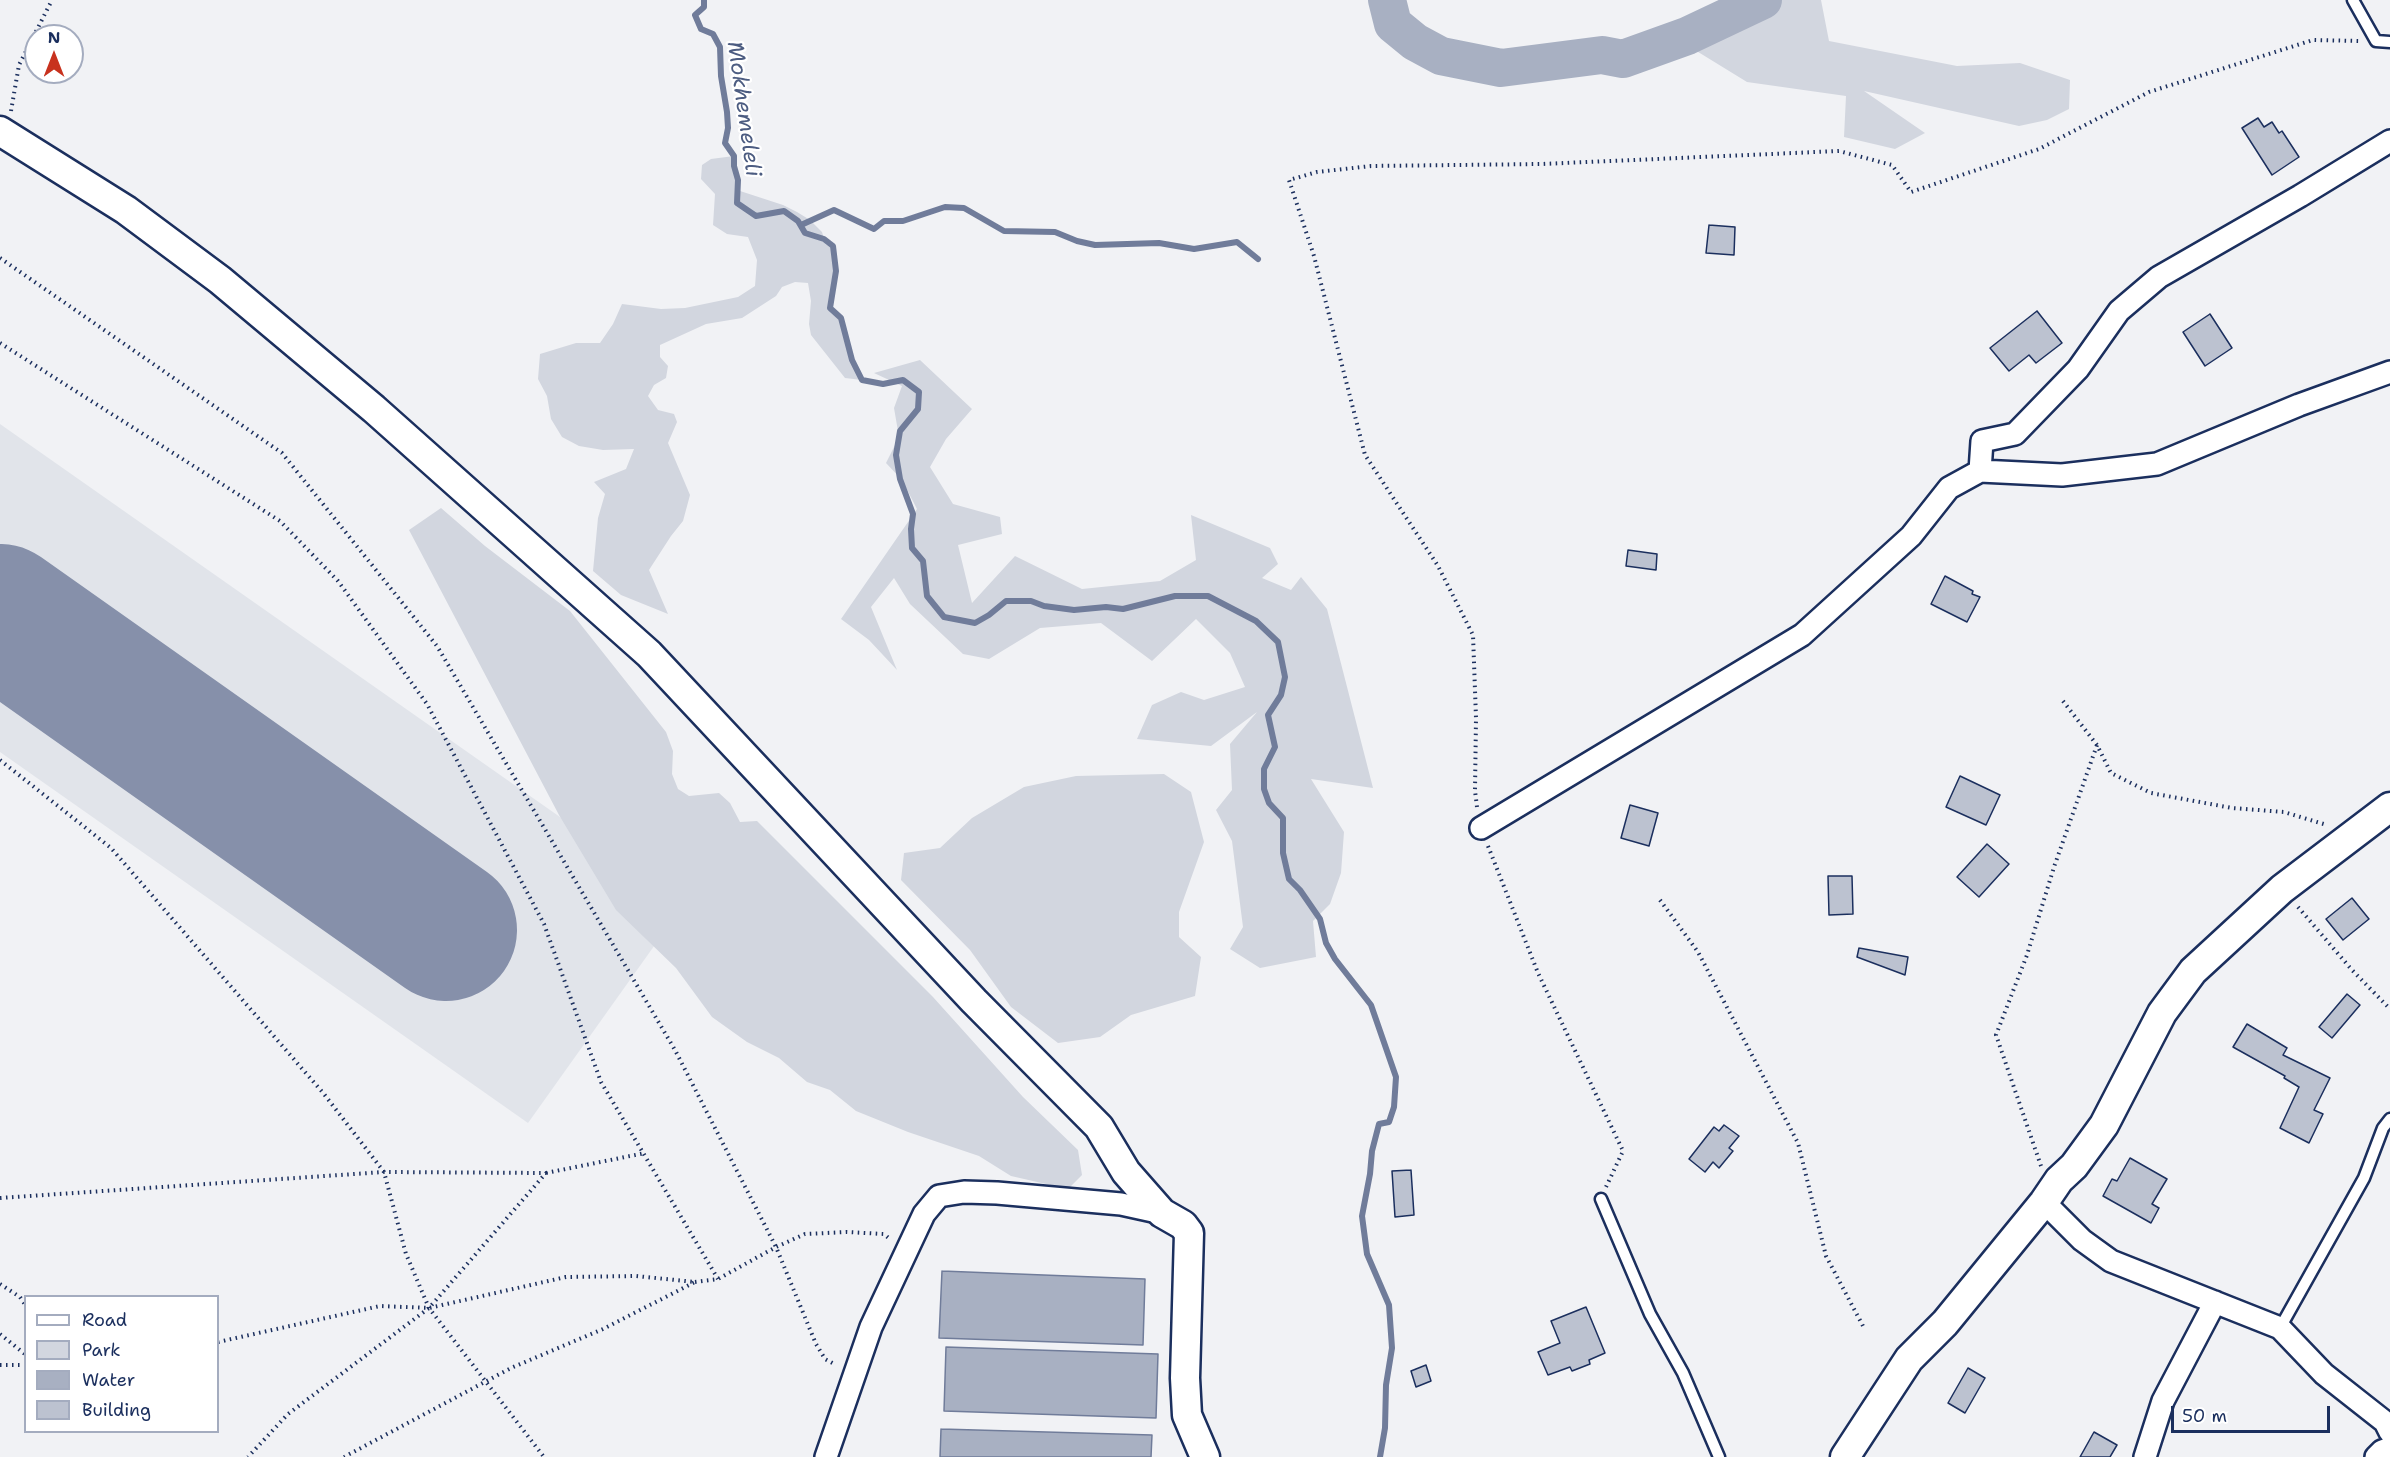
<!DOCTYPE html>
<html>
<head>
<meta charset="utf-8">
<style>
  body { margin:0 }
  #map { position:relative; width:2390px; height:1457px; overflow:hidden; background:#f1f2f5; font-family:"Shantell Sans",sans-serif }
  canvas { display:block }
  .legend { position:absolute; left:24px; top:1295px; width:195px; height:138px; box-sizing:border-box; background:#fff; border:2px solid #a4acbf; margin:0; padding:8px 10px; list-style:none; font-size:18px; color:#1b2f5e }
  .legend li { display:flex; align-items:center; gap:12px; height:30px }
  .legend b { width:30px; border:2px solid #a4acbf }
  .north { position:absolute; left:24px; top:24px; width:60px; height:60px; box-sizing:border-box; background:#fff; border:2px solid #a4acbf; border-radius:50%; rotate:0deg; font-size:16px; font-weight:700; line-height:24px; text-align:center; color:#1b2f5e }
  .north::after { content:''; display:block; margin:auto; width:21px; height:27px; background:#c8321e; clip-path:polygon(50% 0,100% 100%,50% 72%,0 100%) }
  .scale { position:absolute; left:2171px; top:1406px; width:159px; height:27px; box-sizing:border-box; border:3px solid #1b2f5e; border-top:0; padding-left:8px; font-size:18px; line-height:21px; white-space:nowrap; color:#1b2f5e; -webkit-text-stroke:4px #fff; paint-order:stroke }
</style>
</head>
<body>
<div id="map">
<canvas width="2390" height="1457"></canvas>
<ul class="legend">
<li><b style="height:8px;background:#fff"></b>Road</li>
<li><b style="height:16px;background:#d2d6df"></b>Park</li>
<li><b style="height:16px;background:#a8b0c2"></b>Water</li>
<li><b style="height:16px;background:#bcc2d0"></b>Building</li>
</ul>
<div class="north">N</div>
<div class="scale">50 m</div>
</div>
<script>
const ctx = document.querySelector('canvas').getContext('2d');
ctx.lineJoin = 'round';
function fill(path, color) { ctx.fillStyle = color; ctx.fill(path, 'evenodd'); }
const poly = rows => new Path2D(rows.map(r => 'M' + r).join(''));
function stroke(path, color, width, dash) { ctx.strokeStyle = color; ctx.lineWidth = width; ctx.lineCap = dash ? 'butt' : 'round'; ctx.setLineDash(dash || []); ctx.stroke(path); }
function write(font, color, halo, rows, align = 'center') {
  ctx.font = font + ' "Shantell Sans",sans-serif'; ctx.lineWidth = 4.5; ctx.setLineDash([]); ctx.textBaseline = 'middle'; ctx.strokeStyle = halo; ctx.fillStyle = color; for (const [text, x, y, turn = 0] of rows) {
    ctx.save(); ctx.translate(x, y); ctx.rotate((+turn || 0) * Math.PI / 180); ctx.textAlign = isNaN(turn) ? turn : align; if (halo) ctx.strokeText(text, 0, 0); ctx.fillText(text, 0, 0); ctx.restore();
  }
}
fill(poly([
  [0,424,684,904,528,1123,0,752]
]), '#e1e4ea');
fill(poly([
  [1774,0,1821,0,1829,41,1957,66,2020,63,2070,80,2069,109,2047,120,2019,126,1864,91,1925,133,1895,149,1844,137,1846,96,1747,82,1690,47],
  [734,156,734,166,738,180,737,190,783,205,797,212,810,220,822,232,824,239,833,246,836,271,830,308,841,318,852,360,862,380,845,378,811,335,809,324,811,301,808,283,795,282,782,287,776,296,742,318,706,324,660,345,660,357,668,366,666,378,654,385,648,396,658,410,674,414,677,422,668,443,690,495,683,521,671,536,649,570,668,614,621,595,593,571,598,518,605,494,594,482,626,469,634,449,603,450,579,446,562,437,551,419,547,396,538,379,540,354,576,343,600,343,613,324,622,304,661,309,685,308,738,297,755,286,757,260,748,237,727,234,713,225,715,194,701,179,702,165,711,159],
  [920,360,972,409,946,439,930,467,953,504,1000,517,1002,534,958,545,972,603,1015,556,1082,589,1160,581,1196,560,1191,515,1270,548,1278,564,1262,578,1291,590,1301,577,1327,609,1373,788,1311,779,1344,832,1341,873,1330,904,1313,921,1316,957,1260,968,1230,949,1243,927,1232,841,1216,810,1232,790,1230,744,1257,712,1211,746,1137,739,1152,705,1181,692,1204,700,1245,687,1230,653,1196,619,1152,661,1101,623,1040,628,989,659,963,654,910,604,894,578,871,607,897,670,869,640,841,619,917,509,902,480,886,463,899,437,894,408,902,386,874,373],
  [441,508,485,546,570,611,666,732,673,751,672,774,678,789,689,796,719,793,730,803,740,822,757,821,933,997,1023,1097,1078,1150,1082,1175,1068,1189,1011,1176,979,1156,908,1132,856,1111,830,1090,807,1082,779,1058,747,1042,712,1017,676,968,616,910,559,815,409,530],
  [1164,774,1191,792,1204,842,1179,912,1179,937,1201,957,1195,996,1131,1015,1100,1037,1058,1043,1011,1007,970,950,901,880,904,853,940,848,972,818,1024,787,1076,776]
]), '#d2d6df');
const water = poly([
  [942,1271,1145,1279,1143,1345,939,1338,942,1271],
  [946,1347,1158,1354,1156,1418,944,1411,946,1347],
  [941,1429,1152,1435,1151,1457,940,1457,941,1429]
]);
fill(water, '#a8b0c2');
stroke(water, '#707c9a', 1.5);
stroke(poly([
  [704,0,704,7,695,15,701,29,713,34,720,47,721,76,727,112,728,128,725,143,734,156,734,166,738,180,737,203,756,216,784,211,798,221,805,233,824,239,833,246,836,271,830,308,841,318,852,360,862,380,883,384,903,380,919,392,918,409,900,431,896,455,900,479,913,514,911,529,912,548,923,561,927,596,944,617,975,623,989,615,1006,601,1031,601,1044,606,1074,610,1106,607,1123,609,1175,596,1208,596,1256,621,1278,642,1285,677,1281,695,1268,715,1275,747,1264,769,1264,789,1269,803,1283,818,1283,853,1289,879,1300,890,1320,919,1326,943,1335,959,1371,1005,1396,1077,1394,1107,1389,1122,1379,1124,1372,1151,1370,1174,1362,1216,1367,1254,1389,1305,1392,1348,1386,1385,1385,1428,1380,1457],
  [801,225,834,210,874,229,884,221,903,221,945,207,964,208,1004,231,1055,232,1077,241,1095,245,1159,243,1194,249,1237,242,1258,259]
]), '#707c9a', 6);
stroke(poly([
  [1387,0,1393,24,1415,42,1441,56,1501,68,1602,55,1623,59,1687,36,1763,0]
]), '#a8b0c2', 38);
stroke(poly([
  [0,615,446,930]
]), '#8690aa', 142);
const building = poly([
  [2258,118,2264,127,2272,122,2279,133,2282,131,2299,157,2272,175,2242,128,2258,118],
  [1709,225,1735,227,1734,255,1706,253,1709,225],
  [2037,311,2062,343,2036,363,2029,355,2009,371,1990,348,2037,311],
  [2210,314,2232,348,2205,366,2183,332,2210,314],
  [1628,550,1657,554,1656,570,1626,566,1628,550],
  [1945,576,1973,591,1972,594,1980,597,1967,622,1931,604,1945,576],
  [1960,776,2000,795,1986,825,1946,807,1960,776],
  [1630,805,1658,813,1649,846,1621,838,1630,805],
  [1987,844,2009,864,1979,897,1957,877,1987,844],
  [1828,876,1852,876,1853,914,1829,915,1828,876],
  [2352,898,2369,919,2343,940,2326,919,2352,898],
  [1859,948,1908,957,1905,975,1857,957,1859,948],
  [2347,994,2360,1005,2332,1038,2319,1027,2347,994],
  [2247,1024,2287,1048,2283,1055,2330,1078,2314,1110,2323,1114,2309,1143,2280,1128,2299,1087,2284,1078,2285,1076,2233,1047,2247,1024],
  [1724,1125,1739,1136,1729,1148,1733,1151,1719,1168,1713,1162,1705,1172,1689,1159,1714,1127,1719,1131,1724,1125],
  [2130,1158,2167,1179,2152,1204,2159,1208,2151,1223,2103,1196,2112,1179,2117,1181,2130,1158],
  [1411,1170,1414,1215,1395,1217,1392,1171,1411,1170],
  [1586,1307,1605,1353,1589,1360,1590,1364,1572,1371,1570,1367,1548,1375,1538,1352,1560,1343,1551,1321,1586,1307],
  [1426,1365,1431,1381,1416,1387,1411,1371,1426,1365],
  [1968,1368,1985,1378,1965,1413,1948,1403,1968,1368],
  [2094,1432,2117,1445,2110,1457,2080,1457,2094,1432]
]);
fill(building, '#bcc2d0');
stroke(building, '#1b2f5e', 1.5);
const lane = poly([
  [2353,0,2376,41,2390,42],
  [1601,1199,1650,1314,1683,1373,1719,1457],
  [2280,1328,2364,1178,2383,1128,2390,1119]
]);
const street = poly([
  [1980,471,1982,441,2015,434,2078,369,2119,311,2159,277,2300,196,2390,141],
  [1481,828,1802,635,1911,536,1949,488,1980,471,2062,475,2157,464,2299,405,2390,372],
  [2044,1202,2082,1240,2111,1261,2280,1328,2324,1374,2385,1422,2390,1432],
  [826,1457,871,1327,924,1214,939,1196,964,1192,997,1193,1121,1204,1162,1213],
  [2145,1457,2163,1401,2215,1302],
  [2376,1457,2382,1451,2390,1448]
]);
const secondary = poly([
  [0,131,126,210,220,280,374,409,649,654,974,1001,1099,1127,1126,1172,1162,1213,1183,1225,1189,1233,1185,1378,1187,1415,1205,1457],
  [1845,1457,1909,1359,1945,1323,2044,1202,2059,1180,2074,1166,2104,1125,2162,1013,2193,971,2282,889,2390,807]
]);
stroke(lane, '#1b2f5e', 15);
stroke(street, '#1b2f5e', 26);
stroke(secondary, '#1b2f5e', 33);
stroke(poly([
  [11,111,19,65,52,0],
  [0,258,282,453,437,646,675,1050,776,1247,816,1344,825,1359,836,1365],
  [0,343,280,521,338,581,427,704,544,924,601,1082,718,1279],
  [2063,701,2097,745,2111,773,2151,793,2232,808,2284,812,2327,825],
  [0,760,111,848,324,1094,384,1172,406,1254,429,1308,544,1457],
  [1477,807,1475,791,1476,718,1473,635,1438,566,1365,455,1314,256,1289,180,1317,172,1371,166,1542,164,1839,151,1892,165,1911,192,2039,149,2149,92,2313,40,2360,41],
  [1488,846,1538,973,1623,1151,1606,1187],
  [1660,900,1698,952,1798,1143,1826,1256,1863,1326],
  [2298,907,2352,970,2390,1009],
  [2041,1166,1996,1035,2027,955,2054,867,2097,745],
  [546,1173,645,1153],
  [0,1198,384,1172,546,1173,429,1308,288,1414,248,1457],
  [695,1282,718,1279,776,1247,805,1234,847,1232,884,1234,891,1240],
  [0,1284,20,1297,26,1306],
  [0,1334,26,1355],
  [218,1342,380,1306,429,1308,566,1277,636,1276,695,1282,603,1329,511,1368,344,1457],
  [0,1365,26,1365]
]), '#1b2f5e', 4, [1.5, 4.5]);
stroke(lane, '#fff', 10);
stroke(street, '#fff', 21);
stroke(secondary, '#fff', 28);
write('italic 22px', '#4c5c81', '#fff', [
  ["Mokhemeleli",743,109,82]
]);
</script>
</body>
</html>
